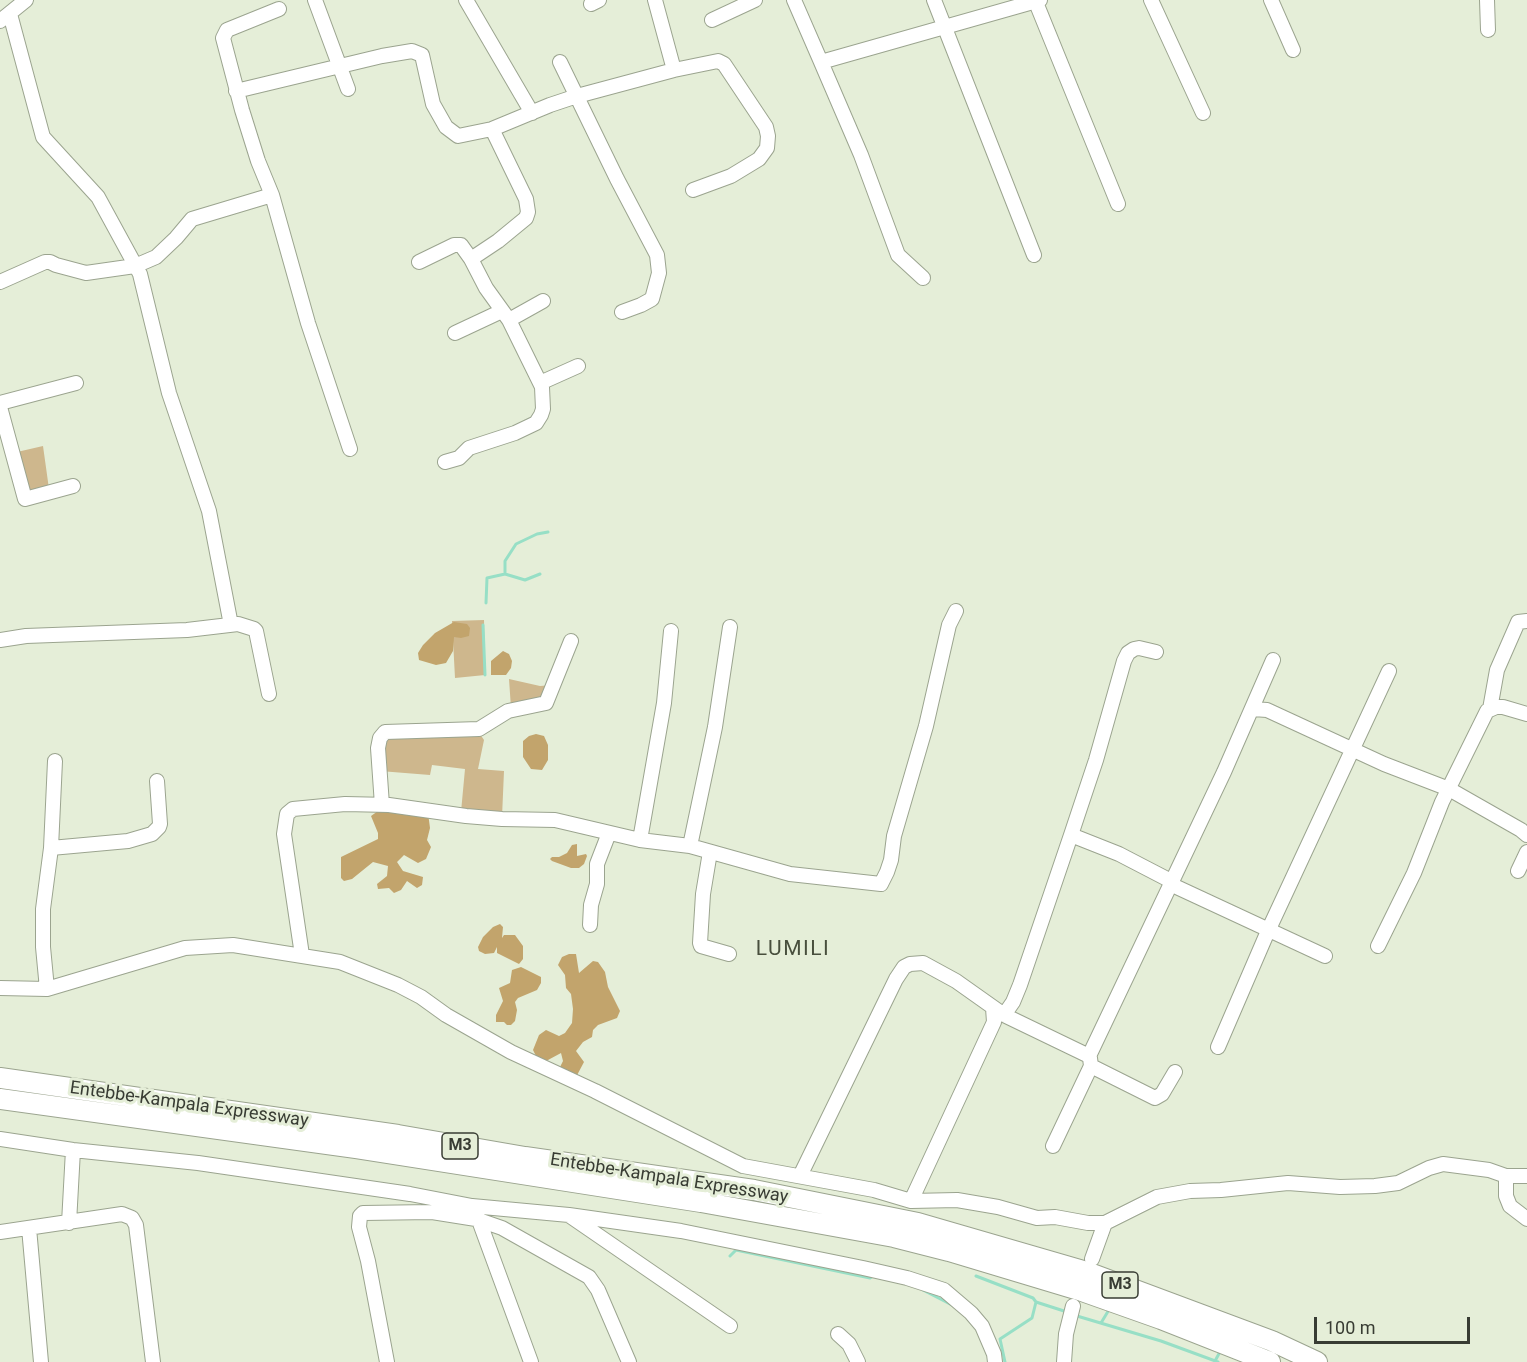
<!DOCTYPE html>
<html>
<head>
<meta charset="utf-8">
<style>
  body { margin:0 }
  #map { position:relative; width:1527px; height:1362px; overflow:hidden; background:#e5eed8; font-family:Roboto,sans-serif }
  canvas { display:block }
  .scale { position:absolute; left:1314px; top:1317px; width:156px; height:27px; box-sizing:border-box; border:3px solid #383c33; border-top:0; padding-left:8px; font-size:18px; line-height:21px; white-space:nowrap; color:#383c33; -webkit-text-stroke:4px #e5eed8; paint-order:stroke }
</style>
</head>
<body>
<div id="map">
<canvas width="1527" height="1362"></canvas>
<div class="scale">100 m</div>
</div>
<script>
const ctx = document.querySelector('canvas').getContext('2d');
ctx.lineJoin = 'round';
function fill(path, color) { ctx.fillStyle = color; ctx.fill(path, 'evenodd'); }
const poly = rows => new Path2D(rows.map(r => 'M' + r).join(''));
function stroke(path, color, width, dash) { ctx.strokeStyle = color; ctx.lineWidth = width; ctx.lineCap = dash ? 'butt' : 'round'; ctx.setLineDash(dash || []); ctx.stroke(path); }
function write(font, color, halo, rows, align = 'center') {
  ctx.font = font + ' Roboto,sans-serif'; ctx.lineWidth = 6; ctx.setLineDash([]); ctx.textBaseline = 'middle'; ctx.strokeStyle = halo; ctx.fillStyle = color; for (const [text, x, y, turn = 0] of rows) {
    ctx.save(); ctx.translate(x, y); ctx.rotate((+turn || 0) * Math.PI / 180); ctx.textAlign = isNaN(turn) ? turn : align; if (halo) ctx.strokeText(text, 0, 0); ctx.fillText(text, 0, 0); ctx.restore();
  }
}
fill(poly([
  [43,446,49,489,28,496,17,452],
  [484,620,485,675,455,678,452,621],
  [509,679,540,686,553,685,548,698,511,708],
  [478,731,484,740,478,769,504,771,502,817,461,812,465,769,432,765,430,775,380,771,382,738]
]), '#ceb78d');
fill(poly([
  [454,622,467,624,470,628,469,636,461,638,454,637,453,651,446,663,436,665,419,660,418,653,423,645,435,633],
  [503,651,509,654,512,661,511,668,506,675,491,675,491,661],
  [536,734,544,736,548,745,548,760,542,770,531,769,523,757,523,741,529,736],
  [378,811,428,813,430,828,427,840,431,847,426,859,418,863,404,855,397,862,403,871,423,877,422,885,417,888,407,881,401,890,394,893,389,888,378,889,377,884,387,876,388,866,373,862,352,879,344,881,341,878,341,857,378,839,378,833,371,816],
  [577,844,577,856,586,854,587,856,584,864,579,868,571,868,552,861,550,859,552,857,559,857,567,853,572,845],
  [500,924,503,927,502,938,504,935,515,935,523,946,523,959,519,964,497,953,497,947,494,953,485,954,479,951,478,947,483,937,493,927],
  [569,954,576,954,579,973,593,961,598,962,605,972,608,987,620,1011,617,1018,598,1025,593,1030,592,1037,583,1042,576,1051,584,1062,575,1079,557,1073,563,1061,561,1053,548,1060,542,1060,536,1056,533,1050,539,1035,546,1030,559,1036,565,1033,572,1023,573,1009,571,994,566,988,565,975,558,965,562,957],
  [521,967,541,977,541,983,537,990,518,998,515,1002,517,1010,515,1021,511,1025,507,1025,504,1022,496,1022,496,1015,503,1001,499,988,510,983,512,970]
]), '#c2a46c');
stroke(poly([
  [505,574,505,561,516,544,537,534,548,532],
  [486,603,487,578,505,574,525,580,540,574],
  [483,625,485,675],
  [730,1256,736,1250,870,1278,873,1276],
  [976,1276,1033,1298,1036,1302,1064,1311],
  [923,1290,952,1305],
  [1077,1316,1161,1341,1218,1362],
  [1101,1323,1110,1308],
  [1215,1361,1221,1350],
  [1005,1362,1000,1339,1032,1318,1036,1302]
]), '#97dfc6', 3);
const minor = poly([
  [315,0,348,89],
  [466,0,532,113],
  [794,0,821,62,1040,0],
  [934,0,1034,255],
  [1035,0,1118,204],
  [1151,0,1203,113],
  [1271,0,1293,50],
  [1487,0,1488,30],
  [591,4,599,0],
  [279,9,227,30,223,38,242,110,258,161,272,195,308,323,350,449],
  [10,14,43,137,98,197,140,274,169,393,209,511,231,625],
  [712,20,755,0],
  [0,21,26,0],
  [560,62,617,179,657,255,659,273,652,299,641,305,622,312],
  [821,62,861,155,898,255,923,278],
  [674,70,718,61,724,64,766,127,768,136,767,148,759,159,731,176,693,190],
  [236,91,382,56,412,51,422,55,433,104,446,127,458,136,492,129,550,105,577,96,674,70,655,0],
  [471,259,498,241,526,218,528,212,526,199,492,129],
  [419,262,454,245,461,245,471,259,486,288,509,320,542,387,543,409,541,415,536,423,515,433,469,448,459,458,445,462],
  [0,282,45,262,50,262,56,265,86,273,135,266,156,257,176,238,192,219,272,195],
  [509,320,543,301],
  [455,333,502,311],
  [540,383,578,366],
  [0,403,76,383],
  [0,407,25,499,73,486],
  [0,640,26,636,187,630,238,624,254,629,256,631,269,694],
  [1253,709,1267,710,1384,764,1449,789,1521,830,1527,835],
  [1490,709,1497,670,1518,622,1527,621],
  [382,805,378,748,380,738,385,732,479,729,508,711,546,703,571,641],
  [1071,835,1119,854,1171,881],
  [640,840,664,703,671,631],
  [690,846,715,727,730,627],
  [51,848,128,841,152,834,159,827,160,824,157,781],
  [710,852,703,894,700,943,701,946,729,954],
  [1518,871,1527,852],
  [1170,884,1325,956],
  [590,925,591,905,597,884,597,864,609,833],
  [1378,946,1414,873,1442,802,1487,711,1496,707,1503,707,1527,714],
  [302,955,284,834,287,814,293,809,345,804,389,805,466,816,502,819,555,820,640,840,690,846,790,874,881,884,887,872,891,860,894,836,926,726,949,625,956,611],
  [0,988,47,989,185,948,233,945,340,962,398,985,421,997,446,1015,511,1052,595,1091,743,1166,874,1190,911,1201,957,1200,998,1207,1037,1218,1055,1217,1088,1223,1105,1223,1157,1197,1190,1191,1221,1190,1288,1183,1340,1187,1375,1186,1398,1183,1429,1168,1443,1164,1489,1170,1506,1176],
  [47,989,43,947,43,909,51,848,55,761],
  [1004,1015,1013,1002,1020,985,1071,835,1096,760,1124,661,1128,653,1134,649,1139,648,1156,652],
  [1218,1047,1268,931,1389,671],
  [1091,1066,1155,1098,1162,1094,1175,1072],
  [0,1139,73,1150,198,1163,410,1194,472,1206,569,1215,681,1231,863,1268,907,1278,944,1290,971,1313,982,1326,994,1354,995,1362],
  [1053,1146,1091,1066,1090,1058],
  [800,1176,896,979,904,967,910,964,923,963,956,981,1004,1015,1089,1056,1224,772,1273,660],
  [1527,1176,1506,1176,1506,1196,1510,1206,1527,1219],
  [911,1201,994,1022,993,1008],
  [477,1215,531,1362],
  [570,1216,730,1326],
  [69,1223,73,1150],
  [29,1228,41,1362],
  [0,1232,122,1214,132,1218,136,1225,153,1362],
  [1092,1259,1105,1223],
  [838,1334,849,1344,858,1362],
  [387,1362,368,1261,359,1227,360,1216,363,1213,432,1212,476,1219,502,1228,589,1277,598,1290,629,1362],
  [1064,1362,1066,1334,1073,1306]
]);
const highway = poly([
  [0,1078,398,1135,525,1157,754,1190,918,1223,1087,1272,1272,1341,1317,1362],
  [0,1099,356,1148,701,1202,894,1237,949,1251,1082,1291,1161,1319,1270,1362]
]);
stroke(minor, '#9ba48f', 16);
stroke(highway, '#9ba48f', 22);
stroke(minor, '#fff', 14);
stroke(highway, '#fff', 20);
for (const [x, y, w] of [
  [460,1146,36],
  [1120,1285,36]
]) { const box = new Path2D(); box.roundRect(x - w / 2, y - 13, w, 26, 4.5); ctx.fillStyle = '#e5eed8'; ctx.fill(box); stroke(box, '#383c33', 1.5); }
write('bold 16px', '#383c33', null, [
  ["M3",460,1146],
  ["M3",1120,1285]
]);
write('18px', '#383c33', '#e5eed8', [
  ["Entebbe-Kampala Expressway",189,1105,8],
  ["Entebbe-Kampala Expressway",669,1179,9]
]);
ctx.letterSpacing = '1.5px';
write('21px', '#484f3d', '#e5eed8', [
  ["LUMILI",793,950]
]);
ctx.letterSpacing = '0px';
</script>
</body>
</html>
